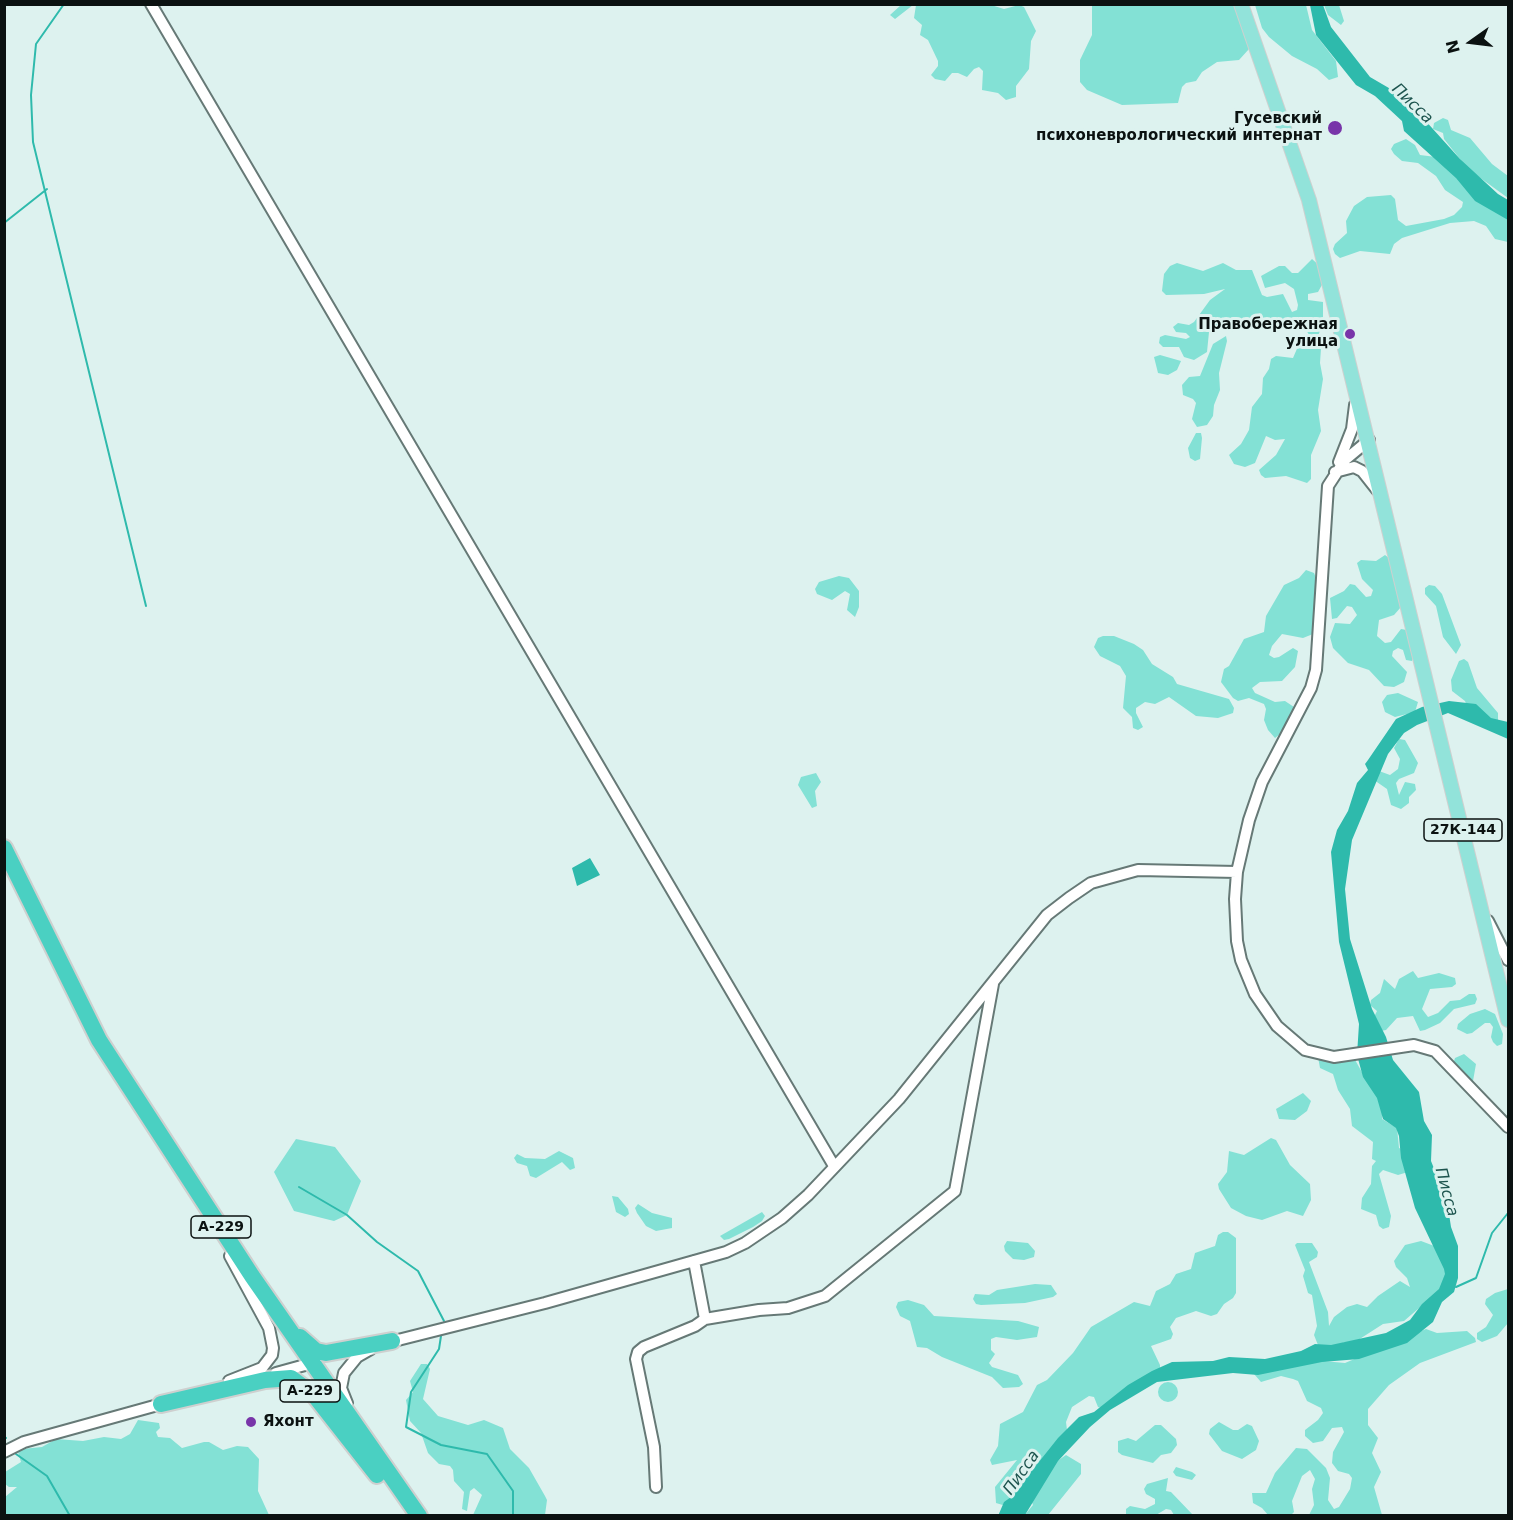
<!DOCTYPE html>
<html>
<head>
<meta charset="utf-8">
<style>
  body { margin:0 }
  #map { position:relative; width:1513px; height:1520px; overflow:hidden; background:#ddf2ef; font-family:"DejaVu Sans",sans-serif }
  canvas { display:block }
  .frame { position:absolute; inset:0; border:6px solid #0b1211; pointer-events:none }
  .north { position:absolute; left:1441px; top:12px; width:60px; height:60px; -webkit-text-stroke:4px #ddf2ef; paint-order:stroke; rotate:256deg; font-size:16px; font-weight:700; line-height:24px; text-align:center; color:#0b1211 }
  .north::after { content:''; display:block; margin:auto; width:21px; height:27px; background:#0b1211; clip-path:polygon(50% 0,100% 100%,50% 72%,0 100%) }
</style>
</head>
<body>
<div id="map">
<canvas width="1513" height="1520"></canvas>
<div class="frame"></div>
<div class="north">N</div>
</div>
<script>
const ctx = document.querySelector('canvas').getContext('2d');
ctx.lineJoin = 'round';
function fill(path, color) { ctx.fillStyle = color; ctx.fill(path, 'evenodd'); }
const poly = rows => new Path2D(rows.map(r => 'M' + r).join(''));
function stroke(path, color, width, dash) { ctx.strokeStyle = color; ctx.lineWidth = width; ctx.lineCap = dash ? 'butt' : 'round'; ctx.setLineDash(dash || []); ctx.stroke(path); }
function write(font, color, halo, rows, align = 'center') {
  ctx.font = font + ' "DejaVu Sans",sans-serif'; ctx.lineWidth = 6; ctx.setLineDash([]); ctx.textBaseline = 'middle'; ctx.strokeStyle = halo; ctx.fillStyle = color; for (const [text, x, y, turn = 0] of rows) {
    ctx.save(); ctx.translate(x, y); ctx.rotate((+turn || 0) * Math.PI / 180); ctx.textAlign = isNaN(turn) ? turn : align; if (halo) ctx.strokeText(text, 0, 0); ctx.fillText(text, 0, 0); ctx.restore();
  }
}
fill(poly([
  [901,5,913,5,895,19,890,15],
  [916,5,991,5,1004,9,1019,5,1024,7,1036,31,1031,41,1029,69,1016,86,1016,97,1006,100,998,93,982,90,983,71,979,67,974,69,967,77,958,73,952,73,945,81,935,79,931,75,938,66,938,61,928,40,920,35,922,25,914,18],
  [1092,5,1237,5,1249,49,1239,60,1217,62,1202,72,1196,81,1186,83,1182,87,1178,103,1122,105,1087,90,1080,82,1080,60,1092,35],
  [1255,5,1306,5,1312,30,1336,61,1338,77,1329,80,1317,69,1292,56,1269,37,1262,28],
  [1324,5,1339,5,1344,21,1341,25,1328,15],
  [1443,118,1448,120,1451,130,1470,138,1492,164,1508,176,1508,198,1468,169,1444,139,1443,133,1433,129,1434,123],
  [1406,139,1415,145,1420,155,1436,157,1508,217,1508,242,1495,239,1486,226,1474,221,1450,223,1402,238,1394,244,1390,254,1360,251,1340,258,1335,254,1333,249,1335,244,1347,233,1346,221,1354,206,1367,197,1391,195,1395,199,1398,220,1406,226,1444,219,1454,215,1462,207,1463,202,1445,190,1436,176,1418,163,1402,161,1394,154,1391,149,1394,144],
  [1312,259,1321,267,1323,283,1318,292,1308,294,1308,300,1323,302,1323,324,1317,338,1311,338,1303,325,1298,323,1288,326,1278,322,1263,324,1247,317,1233,332,1224,327,1209,332,1207,352,1194,360,1184,357,1179,347,1163,347,1159,343,1160,337,1165,335,1186,339,1190,337,1186,333,1176,332,1173,327,1178,323,1189,325,1194,322,1210,300,1225,289,1204,294,1166,295,1162,291,1164,274,1170,266,1177,263,1203,271,1223,263,1236,270,1252,270,1262,295,1267,297,1283,294,1292,312,1297,310,1298,305,1294,289,1285,283,1265,288,1261,276,1279,266,1285,266,1292,273,1298,273],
  [1226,336,1227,341,1219,373,1220,390,1214,405,1213,416,1207,425,1197,427,1192,419,1196,403,1193,399,1183,395,1182,385,1189,377,1200,376,1213,344],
  [1309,340,1320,343,1321,348,1320,363,1323,379,1318,410,1321,431,1311,455,1311,479,1307,483,1286,476,1265,478,1261,475,1259,470,1276,455,1285,439,1275,440,1266,436,1255,463,1245,467,1234,464,1229,455,1241,444,1249,430,1252,407,1262,394,1263,378,1269,369,1271,359,1276,356,1293,358,1299,344],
  [1160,355,1181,361,1177,370,1168,375,1158,373,1154,357],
  [1196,433,1201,433,1202,438,1200,459,1195,461,1190,458,1188,448],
  [1385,555,1389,558,1401,607,1394,615,1379,620,1377,636,1385,643,1391,642,1401,629,1407,630,1414,656,1412,661,1406,660,1403,650,1398,648,1393,651,1392,656,1407,672,1404,682,1394,687,1384,686,1369,670,1348,663,1333,648,1330,637,1335,623,1350,624,1357,615,1352,607,1347,606,1337,618,1332,619,1330,598,1344,591,1350,584,1355,585,1366,597,1371,596,1373,590,1362,579,1357,563,1361,560,1376,561],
  [1306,570,1314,573,1318,583,1313,634,1303,638,1282,634,1272,646,1269,655,1274,658,1279,657,1293,648,1298,651,1295,667,1282,681,1260,682,1252,688,1255,693,1275,702,1285,701,1294,707,1294,712,1284,731,1275,738,1268,730,1264,720,1266,709,1264,704,1249,698,1238,701,1233,698,1221,682,1224,669,1229,666,1244,639,1264,632,1266,616,1284,585,1299,578],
  [839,576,849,578,859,591,859,607,855,617,847,610,850,594,845,591,832,600,817,594,815,589,819,582],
  [1429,585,1435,586,1442,594,1461,645,1456,654,1443,637,1436,606,1425,594,1425,588],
  [1103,636,1114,636,1134,644,1143,650,1152,664,1173,677,1177,684,1229,699,1234,708,1233,713,1218,718,1196,716,1169,697,1155,704,1145,702,1136,708,1136,713,1143,727,1138,730,1133,728,1132,717,1123,708,1126,676,1120,666,1100,656,1094,647,1098,638],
  [1464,659,1468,662,1477,688,1498,713,1498,723,1467,706,1465,701,1452,691,1451,680,1459,661],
  [1398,693,1418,702,1415,712,1395,717,1385,712,1382,702,1387,695],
  [1399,739,1405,740,1418,763,1414,773,1399,779,1396,783,1399,795,1405,782,1415,784,1416,790,1409,797,1409,803,1401,809,1391,805,1387,789,1374,780,1379,771,1390,775,1398,769,1400,759,1394,748],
  [816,773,821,782,815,791,817,806,812,808,798,785,801,777],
  [1413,971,1418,978,1439,973,1455,978,1456,984,1452,987,1430,989,1422,1009,1428,1017,1438,1013,1450,1001,1460,1000,1469,994,1475,994,1477,999,1475,1004,1454,1009,1440,1023,1425,1030,1420,1031,1413,1016,1397,1018,1386,1030,1381,1031,1373,1019,1377,1011,1370,1005,1371,1000,1380,993,1384,979,1395,989,1399,979],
  [1485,1009,1495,1014,1503,1034,1502,1044,1497,1046,1493,1042,1491,1037,1493,1027,1490,1023,1485,1023,1472,1033,1467,1034,1457,1029,1458,1024,1470,1014],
  [1464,1054,1476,1064,1473,1081,1468,1080,1453,1064,1455,1058],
  [1318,1057,1354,1058,1363,1074,1383,1097,1382,1119,1397,1128,1399,1148,1404,1150,1408,1172,1398,1175,1383,1170,1379,1174,1391,1216,1389,1227,1383,1229,1379,1226,1376,1215,1361,1209,1362,1198,1371,1184,1372,1166,1376,1161,1372,1159,1373,1142,1352,1126,1350,1109,1338,1090,1333,1074,1320,1068],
  [1303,1093,1311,1101,1307,1111,1295,1120,1279,1119,1276,1109],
  [1271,1138,1276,1140,1290,1165,1310,1184,1311,1200,1303,1216,1287,1211,1262,1220,1246,1216,1231,1208,1219,1189,1218,1184,1227,1172,1229,1151,1244,1155],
  [296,1139,335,1147,361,1181,347,1215,334,1221,294,1211,274,1172],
  [559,1151,573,1158,575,1168,570,1170,562,1162,536,1178,530,1176,527,1166,517,1163,514,1158,517,1154,525,1158,545,1159],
  [612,1196,618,1197,628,1209,629,1214,625,1217,616,1212],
  [638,1204,652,1213,672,1218,672,1228,656,1231,646,1226,637,1213,635,1208],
  [762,1212,765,1216,762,1221,753,1227,729,1239,724,1240,720,1236],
  [1223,1232,1228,1232,1236,1238,1236,1293,1233,1298,1224,1304,1217,1314,1211,1316,1196,1311,1176,1318,1170,1327,1173,1334,1171,1339,1151,1346,1160,1365,1160,1371,1103,1409,1098,1407,1094,1397,1089,1396,1072,1407,1066,1422,1068,1438,1006,1506,996,1503,995,1487,1017,1460,992,1465,990,1460,998,1446,1000,1424,1023,1412,1037,1385,1047,1380,1073,1353,1091,1327,1134,1302,1150,1306,1156,1291,1170,1284,1176,1274,1191,1269,1195,1253,1215,1246,1218,1235],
  [1007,1241,1028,1243,1035,1251,1034,1257,1024,1260,1013,1259,1005,1251,1004,1246],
  [1421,1241,1437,1247,1447,1270,1440,1290,1404,1321,1383,1324,1355,1342,1344,1342,1338,1350,1318,1345,1314,1335,1317,1326,1312,1295,1308,1293,1303,1276,1305,1270,1295,1245,1297,1243,1312,1243,1318,1252,1317,1257,1309,1262,1328,1312,1329,1326,1334,1317,1347,1307,1357,1304,1367,1307,1378,1296,1400,1281,1410,1287,1407,1278,1396,1267,1394,1261,1405,1245],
  [1035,1284,1051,1285,1057,1294,1053,1297,1025,1303,981,1305,976,1304,973,1299,975,1294,989,1295,997,1290],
  [1508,1289,1508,1323,1497,1336,1482,1342,1477,1339,1477,1333,1486,1327,1493,1315,1485,1304,1486,1299,1495,1293],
  [908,1300,924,1305,934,1316,1018,1321,1039,1327,1037,1337,1017,1340,996,1337,991,1339,991,1350,995,1354,989,1363,992,1367,1018,1375,1023,1384,1019,1387,1003,1388,992,1377,942,1357,927,1348,917,1347,910,1321,900,1316,896,1307,898,1302],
  [1426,1329,1437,1333,1467,1331,1475,1338,1476,1342,1420,1363,1389,1385,1368,1409,1368,1425,1378,1438,1372,1453,1381,1472,1374,1487,1382,1515,1309,1515,1314,1505,1312,1489,1315,1479,1310,1470,1302,1476,1292,1501,1294,1512,1291,1515,1268,1515,1262,1508,1253,1503,1252,1493,1266,1493,1275,1473,1296,1448,1307,1449,1326,1468,1330,1478,1328,1500,1334,1509,1339,1507,1350,1489,1352,1478,1349,1474,1338,1471,1332,1463,1333,1452,1344,1432,1342,1427,1332,1428,1323,1441,1313,1443,1305,1436,1305,1430,1318,1420,1323,1413,1321,1408,1307,1401,1298,1381,1293,1379,1281,1376,1261,1382,1254,1374,1323,1361,1345,1363],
  [421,1364,427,1364,430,1369,423,1399,438,1416,468,1425,484,1420,503,1428,510,1449,529,1468,545,1496,547,1500,545,1515,473,1515,482,1495,474,1488,470,1491,467,1511,462,1509,464,1492,454,1481,453,1470,450,1466,439,1464,428,1453,421,1433,410,1421,406,1400,413,1392,410,1381],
  '1158 1392a10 10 0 1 1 20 0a10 10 0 1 1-20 0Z',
  [138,1420,159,1423,160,1428,156,1432,158,1437,170,1438,182,1448,204,1442,209,1442,223,1450,237,1446,248,1447,259,1459,258,1491,269,1515,5,1516,5,1497,17,1487,9,1487,5,1484,5,1472,21,1462,18,1452,22,1449,42,1447,56,1439,83,1441,104,1437,121,1439,130,1434],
  [1219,1422,1233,1430,1238,1430,1247,1424,1252,1426,1259,1441,1256,1450,1242,1459,1222,1451,1209,1434,1210,1429],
  [1155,1425,1161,1425,1176,1439,1177,1445,1171,1453,1161,1455,1153,1463,1122,1455,1118,1452,1118,1441,1128,1438,1136,1441],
  [1066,1455,1081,1464,1081,1474,1048,1515,1024,1516,1033,1505,1031,1500,1053,1464],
  [1176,1467,1192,1472,1196,1475,1192,1480,1176,1476,1173,1472],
  [1168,1478,1166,1491,1171,1492,1193,1515,1174,1515,1171,1510,1166,1509,1156,1515,1126,1515,1126,1509,1130,1506,1145,1509,1155,1504,1155,1499,1146,1494,1144,1489,1147,1484]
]), '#83e1d5');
fill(poly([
  [1310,5,1323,5,1331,27,1370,77,1394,91,1414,108,1460,159,1498,194,1508,200,1508,220,1475,201,1456,178,1404,131,1402,121,1375,96,1356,85,1316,35],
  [1449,701,1476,704,1491,718,1508,722,1508,739,1448,713,1417,725,1404,733,1388,754,1352,840,1345,889,1350,939,1372,1009,1386,1037,1393,1060,1419,1092,1424,1121,1432,1135,1431,1161,1447,1201,1451,1227,1458,1246,1458,1278,1454,1292,1442,1302,1433,1322,1407,1343,1359,1359,1322,1362,1258,1375,1233,1373,1157,1382,1110,1410,1090,1427,1058,1461,1025,1515,998,1516,1004,1502,1011,1497,1058,1438,1079,1417,1094,1412,1128,1385,1152,1371,1172,1362,1213,1361,1229,1357,1265,1359,1301,1351,1315,1344,1331,1345,1386,1333,1410,1320,1422,1304,1439,1289,1445,1274,1444,1269,1415,1208,1401,1158,1399,1136,1396,1128,1383,1119,1377,1098,1363,1077,1357,1055,1359,1024,1339,942,1331,852,1337,830,1348,811,1357,783,1368,770,1365,764,1368,760,1396,719,1422,707],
  [590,858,600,875,577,886,572,868]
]), '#2ebaac');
stroke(poly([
  [64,4,36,44,31,95,33,142,146,606],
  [4,223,47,189],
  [299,1187,347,1215,377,1242,418,1271,444,1321],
  [1456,1287,1476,1278,1492,1233,1508,1213],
  [441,1336,439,1349,411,1392,406,1427,441,1445,487,1454,513,1491,513,1516],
  [4,1437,6,1438],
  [16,1454,47,1476,70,1516]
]), '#2ebaac', 2);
const minor = poly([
  [151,4,834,1166],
  [1369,440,1345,460,1328,486,1316,670,1311,688,1262,782,1249,820,1237,872,1235,899,1237,941,1241,960,1255,994,1277,1026,1305,1050,1334,1057,1414,1045,1435,1051,1508,1127],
  [1339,462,1352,429,1355,405],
  [1335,472,1354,467,1362,471,1377,490],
  [1488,921,1508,960],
  [705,1319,759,1310,788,1308,825,1296,955,1191,993,984],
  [386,1343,545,1303,726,1252,745,1243,782,1218,808,1195,899,1099,1047,915,1069,898,1091,883,1138,870,1237,872],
  [276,1373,316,1362],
  [229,1381,262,1368,272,1355,273,1348,269,1328,230,1256],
  [347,1403,341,1388,344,1373,357,1357,371,1349],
  [4,1452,24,1442,165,1403],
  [656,1487,654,1447,636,1359,638,1352,644,1347,695,1326,705,1319,694,1261]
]);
const major = poly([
  [1241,4,1309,200,1508,1020]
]);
const highway = poly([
  [4,848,99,1040,252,1276,419,1516],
  [300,1337,316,1351,326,1353,392,1341],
  [161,1404,265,1380,291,1378,315,1396,377,1475]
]);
stroke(minor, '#667976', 14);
stroke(major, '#ced0cf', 16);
stroke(highway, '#ced0cf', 20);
stroke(minor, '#fff', 10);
stroke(major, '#92e3da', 14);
stroke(highway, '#4ad0c2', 16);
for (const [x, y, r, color] of [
  [1335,128,8,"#7835a9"],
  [1350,334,6,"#7835a9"],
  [251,1422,6,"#7835a9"]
]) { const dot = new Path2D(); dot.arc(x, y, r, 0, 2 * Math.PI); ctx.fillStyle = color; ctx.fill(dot); stroke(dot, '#ddf2ef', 2); }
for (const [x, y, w] of [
  [1463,830,78],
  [221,1227,60],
  [310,1391,60]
]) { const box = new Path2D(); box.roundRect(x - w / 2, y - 11, w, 22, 4.5); ctx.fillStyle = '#ddf2ef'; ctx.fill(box); stroke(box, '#0b1211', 1.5); }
write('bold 14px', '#0b1211', null, [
  ["27К-144",1463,830],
  ["А-229",221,1227],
  ["A-229",310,1391]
]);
write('bold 15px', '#0b1211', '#ddf2ef', [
  ["Гусевский",1322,119],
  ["психоневрологический интернат",1322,136],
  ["Правобережная",1338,325],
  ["улица",1338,342],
  ["Яхонт",263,1422,"left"]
], 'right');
write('italic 16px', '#1d544e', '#ddf2ef', [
  ["Писса",1412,104,44],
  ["Писса",1446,1192,75],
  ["Писса",1022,1473,-55]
]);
</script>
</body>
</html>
